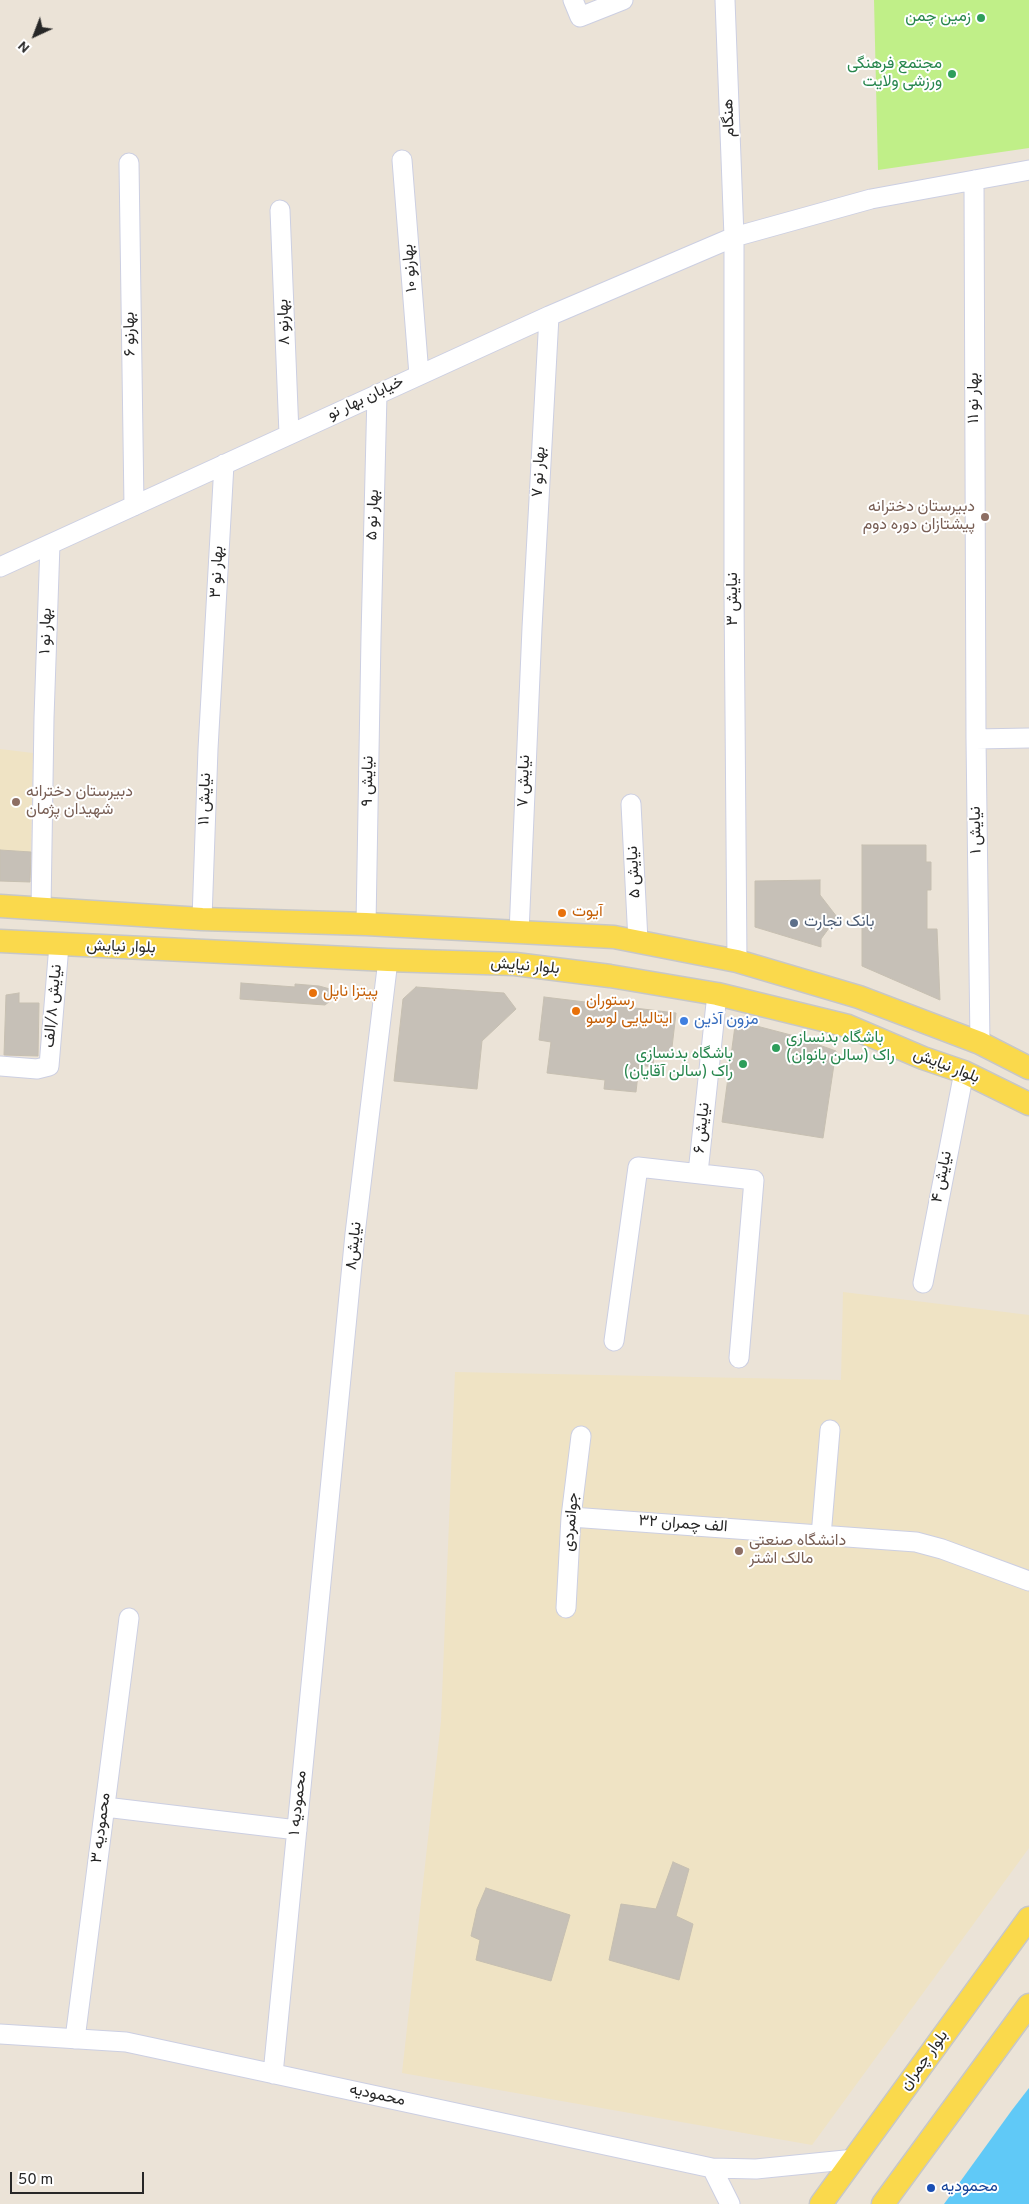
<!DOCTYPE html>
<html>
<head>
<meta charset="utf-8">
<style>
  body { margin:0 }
  #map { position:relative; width:1029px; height:2204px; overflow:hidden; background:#ebe3d7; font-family:Overpass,sans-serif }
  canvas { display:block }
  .north { position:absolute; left:10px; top:10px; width:50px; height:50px; -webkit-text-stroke:4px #fff; paint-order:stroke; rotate:223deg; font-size:14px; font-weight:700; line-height:20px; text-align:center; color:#272727 }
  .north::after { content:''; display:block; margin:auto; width:18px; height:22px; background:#272727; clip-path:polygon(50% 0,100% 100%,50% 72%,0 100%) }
  .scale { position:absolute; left:10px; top:2172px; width:134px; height:22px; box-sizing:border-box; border:2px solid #272727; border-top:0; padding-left:6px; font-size:15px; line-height:18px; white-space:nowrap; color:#272727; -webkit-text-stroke:4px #fff; paint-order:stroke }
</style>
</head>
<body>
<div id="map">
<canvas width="1029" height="2204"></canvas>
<div class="north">N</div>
<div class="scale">50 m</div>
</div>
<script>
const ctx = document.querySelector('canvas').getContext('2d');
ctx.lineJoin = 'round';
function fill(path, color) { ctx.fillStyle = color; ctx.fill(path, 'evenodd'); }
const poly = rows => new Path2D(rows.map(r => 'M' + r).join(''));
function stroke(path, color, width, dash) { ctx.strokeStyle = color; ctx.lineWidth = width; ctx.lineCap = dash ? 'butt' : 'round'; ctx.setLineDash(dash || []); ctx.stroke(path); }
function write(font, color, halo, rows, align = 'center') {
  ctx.font = font + ' Overpass,Vazirmatn,sans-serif'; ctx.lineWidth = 4; ctx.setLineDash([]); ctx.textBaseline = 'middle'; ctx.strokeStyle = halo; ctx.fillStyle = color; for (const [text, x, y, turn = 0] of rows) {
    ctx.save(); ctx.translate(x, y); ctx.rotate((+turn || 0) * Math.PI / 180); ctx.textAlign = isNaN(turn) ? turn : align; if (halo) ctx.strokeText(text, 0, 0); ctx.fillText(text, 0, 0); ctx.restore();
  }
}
fill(poly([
  [0,749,33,753,30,882,0,881],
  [843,1292,1029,1315,1029,1848,812,2145,402,2073,441,1721,455,1372,841,1380]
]), '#efe3c4');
fill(poly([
  [874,0,1029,0,1029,148,878,170]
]), '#c0ef88');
fill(poly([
  [1029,2088,1029,2204,944,2204,1012,2110]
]), '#60c9f7');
const building = poly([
  [862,845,926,845,926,862,931,862,931,890,927,890,927,929,937,929,940,1000,862,966,862,845],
  [0,850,31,852,30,882,0,881,0,850],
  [820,880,820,895,837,917,821,939,821,947,755,927,755,881,820,880],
  [241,983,295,987,295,984,319,986,341,992,325,1005,240,999,241,983],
  [416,987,504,993,516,1009,482,1041,477,1089,394,1081,403,999,416,987],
  [19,993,19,1003,39,1003,38,1056,4,1055,6,995,19,993],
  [544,997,676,1013,671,1056,654,1054,653,1067,639,1065,636,1092,604,1089,605,1080,547,1073,551,1042,539,1040,544,997],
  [745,1023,791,1035,836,1051,823,1138,722,1122,735,1026,745,1023],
  [673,1862,689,1869,676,1916,693,1924,679,1980,609,1960,621,1904,656,1909,673,1862],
  [486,1888,570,1915,551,1981,476,1960,480,1940,471,1936,477,1909,486,1888]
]);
fill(building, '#c6c0b7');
stroke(building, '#c6bfb1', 1);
const minor = poly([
  [573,0,580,17,623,0],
  [725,0,734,237,734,590,737,961],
  [402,160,419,375],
  [129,163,134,506],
  [974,180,976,739,980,1043],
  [280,210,289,434],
  [0,567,549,316,734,237,871,199,1029,170],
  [976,739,1029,738],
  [631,804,638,941],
  [41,909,44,718,50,544],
  [202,919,208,749,224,464],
  [366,924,371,637,377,394],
  [519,933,532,628,549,316],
  [0,1066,37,1069,49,1066,59,945],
  [698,1173,717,994],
  [923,1283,964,1072],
  [614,1341,638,1167,754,1180,739,1358],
  [571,1517,916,1542,942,1549,1029,1581],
  [821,1536,830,1430],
  [566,1608,571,1517,581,1436],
  [105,1807,297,1830],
  [0,2034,126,2042,712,2168,756,2169,855,2159],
  [75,2039,129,1618],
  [273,2074,355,1234,388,960],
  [712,2168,730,2204]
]);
const major = poly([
  [0,906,202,919,366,924,614,937,737,961,859,997,980,1043,1029,1068],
  [0,941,388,960,515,964,610,976,717,994,848,1026,923,1058,964,1072,1029,1104],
  [821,2204,1029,1918],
  [883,2204,1029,2005]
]);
stroke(minor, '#cccfe2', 21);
stroke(major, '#c7c7c7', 25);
stroke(minor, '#fff', 19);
stroke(major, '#fad94c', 22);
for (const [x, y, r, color] of [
  [981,18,5,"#2e9e5b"],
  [952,74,5,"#2e9e5b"],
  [985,517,5,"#8d6e63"],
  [16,802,5,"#8d6e63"],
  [562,913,5,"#e8710a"],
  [794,923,5,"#5c6f8a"],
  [313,993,5,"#e8710a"],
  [576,1011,5,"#e8710a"],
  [684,1021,5,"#3f7fe0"],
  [776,1048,5,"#2e9e5b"],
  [743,1064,5,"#2e9e5b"],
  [739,1551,5,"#8d6e63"],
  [931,2188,5,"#1a4fb4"]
]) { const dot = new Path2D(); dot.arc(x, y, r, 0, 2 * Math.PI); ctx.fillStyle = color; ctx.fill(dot); stroke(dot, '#fff', 2); }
write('16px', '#27864d', '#fff', [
  ["زمین چمن",971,18],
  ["مجتمع فرهنگی",942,65],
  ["ورزشی ولایت",942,83],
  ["باشگاه بدنسازی",786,1039,"left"],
  ["راک (سالن بانوان)",786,1057,"left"],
  ["باشگاه بدنسازی",733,1055],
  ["راک (سالن آقایان)",733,1073]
], 'right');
write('16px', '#272727', '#fff', [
  ["هنگام",730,118,-92],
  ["۱۰ بهارنو",411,268,-95],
  ["۸ بهارنو",285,322,-92],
  ["۶ بهارنو",131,334,-91],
  ["۱۱ بهار نو",975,398,-90],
  ["خیابان بهار نو",366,399,-25],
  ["۷ بهار نو",540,472,-87],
  ["۵ بهار نو",374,515,-88],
  ["۳ بهار نو",218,572,-87],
  ["نیایش ۳",734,599,-90],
  ["۱ بهار نو",47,631,-88],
  ["نیایش ۹",369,781,-89],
  ["نیایش ۷",525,781,-88],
  ["نیایش ۱۱",206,799,-88],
  ["نیایش ۱",977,830,-91],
  ["نیایش ۵",635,872,-93],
  ["بلوار نیایش",121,948,2],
  ["بلوار نیایش",525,967,5],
  ["نیایش ۸/الف",54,1006,-85],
  ["بلوار نیایش",946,1067,21],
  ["نیایش ۶",703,1128,-84],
  ["نیایش ۴",943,1177,-79],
  ["نیایش۸",355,1246,-84],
  ["جوانمردی",572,1522,-85],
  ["۳۲ الف چمران",683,1525,4],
  ["۱ محمودیه",299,1803,-84],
  ["۳ محمودیه",102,1828,-83],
  ["بلوار چمران",925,2061,-54],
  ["محمودیه",377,2096,12]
]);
write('16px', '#785e54', '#fff', [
  ["دبیرستان دخترانه",975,508,"right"],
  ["پیشتازان دوره دوم",975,526,"right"],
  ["دبیرستان دخترانه",26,793],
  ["شهیدان پژمان",26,811],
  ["دانشگاه صنعتی",749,1542],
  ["مالک اشتر",749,1560]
], 'left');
write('16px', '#c56008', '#fff', [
  ["آیوت",572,913],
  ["پیتزا ناپل",323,993],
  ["رستوران",586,1002],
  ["ایتالیایی لوسو",586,1020]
], 'left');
write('16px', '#4e5e75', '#fff', [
  ["بانک تجارت",804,923]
], 'left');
write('16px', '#366cbe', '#fff', [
  ["مزون آذین",694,1021]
], 'left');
write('16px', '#164399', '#fff', [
  ["محمودیه",941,2188]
], 'left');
</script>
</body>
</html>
